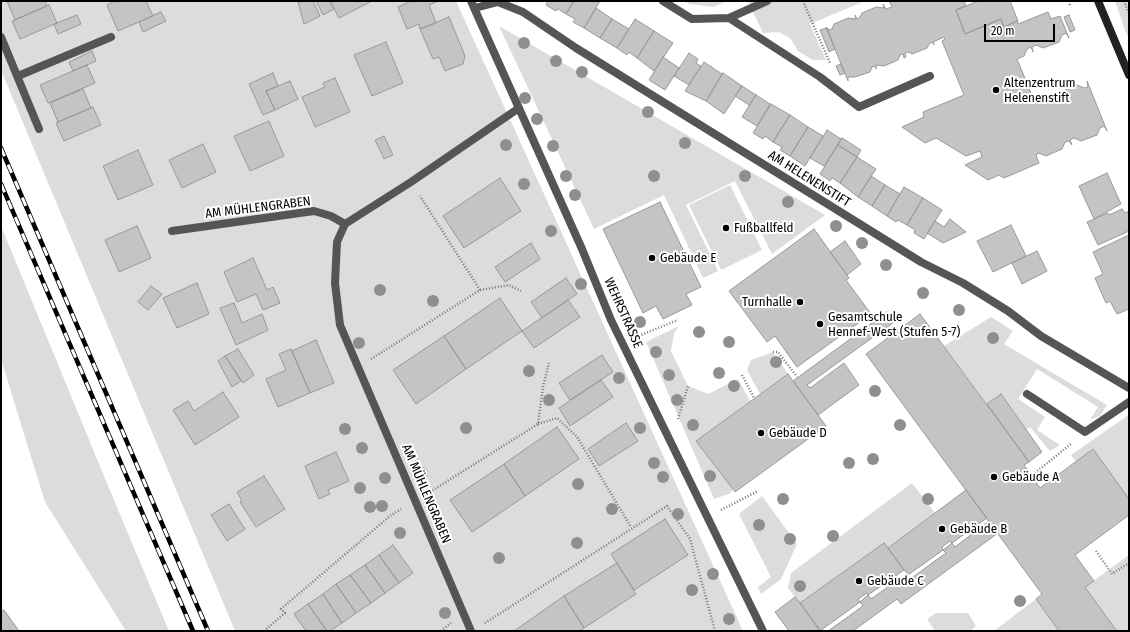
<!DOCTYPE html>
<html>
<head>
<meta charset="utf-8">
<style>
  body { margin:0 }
  #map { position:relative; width:1130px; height:632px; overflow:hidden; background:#fff; font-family:"Fira Sans Condensed",sans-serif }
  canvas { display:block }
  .frame { position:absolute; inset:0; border:2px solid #000; pointer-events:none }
  .scale { position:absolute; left:984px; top:24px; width:71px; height:18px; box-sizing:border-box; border:2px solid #000; border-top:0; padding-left:5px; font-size:12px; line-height:14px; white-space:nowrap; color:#000; -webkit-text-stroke:3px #fff; paint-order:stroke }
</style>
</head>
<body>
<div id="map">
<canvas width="1130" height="632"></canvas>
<div class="frame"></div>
<div class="scale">20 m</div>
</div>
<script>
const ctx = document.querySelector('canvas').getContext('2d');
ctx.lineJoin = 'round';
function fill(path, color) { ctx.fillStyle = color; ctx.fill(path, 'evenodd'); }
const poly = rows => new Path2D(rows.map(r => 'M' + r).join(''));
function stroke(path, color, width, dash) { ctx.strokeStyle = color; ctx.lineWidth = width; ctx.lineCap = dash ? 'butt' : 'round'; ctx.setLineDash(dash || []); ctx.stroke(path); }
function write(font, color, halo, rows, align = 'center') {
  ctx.font = font + ' "Fira Sans Condensed",sans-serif'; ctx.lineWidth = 4; ctx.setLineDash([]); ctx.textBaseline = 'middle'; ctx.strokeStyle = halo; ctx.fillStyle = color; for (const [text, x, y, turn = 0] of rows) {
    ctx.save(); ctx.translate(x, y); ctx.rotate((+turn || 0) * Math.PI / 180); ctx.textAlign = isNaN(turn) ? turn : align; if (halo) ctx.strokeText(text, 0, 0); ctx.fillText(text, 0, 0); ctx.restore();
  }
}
fill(poly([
  [1,1,456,1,743,631,235,631,1,70],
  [682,1,727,1,713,7,690,4],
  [748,1,865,1,810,24,826,60,813,60,798,51,790,38,779,32,763,33],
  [1115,1,1129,1,1129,39,1125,30],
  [499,26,825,215,772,254,735,181,686,205,718,271,703,278,664,195,594,229],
  [730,185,762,250,721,270,689,205],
  [1,226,111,493,169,631,126,631,45,502,1,359],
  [991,317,1013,331,1004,344,1107,405,1100,416,1090,420,1098,407,1037,369,1018,399,1045,417,1037,430,1060,445,1050,451,1030,427,1026,430,1001,394,987,404,944,346],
  [679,326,674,333,671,351,688,386,708,394,738,379,750,401,697,441,733,490,729,494,714,499,646,342],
  [773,352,788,374,760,394,747,370,751,360],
  [1127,416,1129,417,1129,499,1076,462,1071,455],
  [912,483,935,513,888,548,884,543,800,603,788,588,791,573],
  [762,496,797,544,781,579,761,594,758,587,771,577,739,514],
  [1129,555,1129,631,1117,631,1085,587],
  [1036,599,1059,631,994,631],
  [936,613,968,613,976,626,970,631,935,631,927,619]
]), '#dcdcdc');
const building = poly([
  [7,1,45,1,47,6,15,20,7,1],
  [115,1,146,1,153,16,118,31,107,5,115,1],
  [313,1,320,16,304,24,298,2,313,1],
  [316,1,330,1,334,9,323,15,316,1],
  [330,1,372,1,339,18,330,1],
  [411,1,439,1,429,5,436,23,420,29,419,24,407,29,398,7,411,1],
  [548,1,574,1,566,14,558,9,556,11,546,5,548,1],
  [574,1,600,1,584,28,573,22,575,19,566,14,574,1],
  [889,1,964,1,966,6,956,10,965,34,1001,19,1004,27,1017,21,1018,24,1048,12,1051,19,1060,16,1069,38,1066,33,1062,35,1059,42,1043,48,1036,45,1032,47,1033,52,1031,47,1027,49,1024,56,1017,59,1035,103,1042,100,1049,103,1053,101,1052,96,1054,101,1058,99,1061,92,1077,85,1084,88,1088,87,1087,81,1107,131,1104,126,1100,128,1097,135,1081,141,1074,138,1070,140,1072,145,1069,141,1065,142,1062,149,1046,156,1039,153,1036,155,1039,163,1004,178,999,175,988,180,965,165,982,157,980,151,966,156,936,138,925,143,902,127,924,117,923,112,964,95,942,41,945,39,944,37,933,42,934,45,932,42,929,44,927,48,912,54,908,52,905,53,906,57,904,58,903,54,900,55,898,60,884,66,876,65,876,69,875,66,872,67,870,72,855,77,848,77,848,81,826,27,829,30,832,29,834,24,848,18,856,19,855,15,857,19,860,17,862,13,876,7,884,8,883,4,886,9,892,7,889,1],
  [978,1,1010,1,1018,21,1004,27,1001,19,965,34,956,10,978,1],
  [49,5,57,23,20,39,12,21,49,5],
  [596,8,612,19,600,38,584,28,596,8],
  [161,12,166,21,143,32,139,22,161,12],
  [77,15,81,24,58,34,54,24,77,15],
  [1069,15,1075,30,1070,32,1064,17,1069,15],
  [449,17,465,56,463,64,445,71,439,57,433,59,420,29,449,17],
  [612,19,629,29,617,48,600,38,612,19],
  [635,19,654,31,637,58,629,52,627,55,617,48,635,19],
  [827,28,835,49,829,52,820,30,827,28],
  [654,31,673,43,654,71,637,58,654,31],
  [386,42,403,83,372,96,354,55,386,42],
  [92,51,96,61,73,71,69,62,92,51],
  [689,53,698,59,696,63,701,66,689,85,674,76,689,53],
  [663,57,679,68,665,90,649,80,663,57],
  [704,62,722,74,706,101,685,91,704,62],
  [841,64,845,73,840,75,836,66,841,64],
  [87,65,95,83,48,103,40,85,87,65],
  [273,73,278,86,266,91,275,110,263,115,249,84,273,73],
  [723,73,742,86,724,114,706,101,723,73],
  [335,78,350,112,315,127,302,97,325,87,323,83,335,78],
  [290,81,298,99,275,110,266,91,290,81],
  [742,86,756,95,749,105,735,96,742,86],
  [83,89,91,108,58,122,50,103,83,89],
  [756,95,770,104,757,126,742,117,756,95],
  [771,104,790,115,773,142,765,136,763,139,753,133,771,104],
  [93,107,101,125,64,141,56,123,93,107],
  [790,115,808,127,790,156,780,150,782,147,773,142,790,115],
  [269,121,284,156,250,171,234,136,269,121],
  [808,127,823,136,805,166,790,156,808,127],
  [827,130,841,139,824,166,810,158,827,130],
  [384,136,393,155,384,159,375,140,384,136],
  [842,138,861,150,857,157,838,145,842,138],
  [203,144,216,172,182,188,169,160,203,144],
  [838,145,857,157,840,183,832,178,830,181,820,174,838,145],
  [138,150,153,185,118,200,103,166,138,150],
  [857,157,876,169,858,197,840,183,857,157],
  [1107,173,1121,204,1094,219,1079,186,1107,173],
  [871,176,885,185,872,206,858,197,871,176],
  [500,178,521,211,464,248,443,216,500,178],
  [885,185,900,194,887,216,872,206,885,185],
  [904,187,923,198,907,225,898,220,896,222,887,216,904,187],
  [923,198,942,210,924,239,914,233,915,230,907,225,923,198],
  [660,202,701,287,686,294,692,305,663,319,656,306,643,313,603,229,660,202],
  [1122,209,1125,213,1129,211,1129,231,1098,245,1087,222,1108,213,1109,215,1122,209],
  [950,219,966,232,943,243,927,233,935,221,944,227,950,219],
  [1011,225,1026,256,993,272,977,241,1011,225],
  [137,226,151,258,119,272,105,240,137,226],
  [814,229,849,278,846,280,871,314,797,367,775,336,767,342,729,291,814,229],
  [1129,235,1129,309,1117,314,1110,301,1106,303,1095,278,1103,274,1093,252,1129,235],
  [845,241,861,264,847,275,830,252,845,241],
  [531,243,540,259,505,282,495,267,531,243],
  [1037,251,1047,271,1022,284,1012,263,1037,251],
  [253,258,267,290,273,287,280,303,263,310,256,294,237,302,224,272,253,258],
  [566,278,577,294,542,318,531,302,566,278],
  [197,283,209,314,177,328,163,298,197,283],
  [151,286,162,294,148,310,138,302,151,286],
  [500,298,522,331,466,369,444,336,500,298],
  [568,300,580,317,534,348,522,331,568,300],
  [234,303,242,323,262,314,268,330,236,345,220,308,234,303],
  [887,312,894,322,807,385,810,388,844,363,859,385,818,415,793,381,887,312],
  [920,314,1029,462,1024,465,1040,488,1093,449,1129,499,1129,515,1075,555,1094,581,1085,587,1116,630,1115,631,1059,631,1036,599,1042,594,866,354,920,314],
  [444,336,466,369,416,404,393,370,444,336],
  [316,340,334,383,310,393,292,351,316,340],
  [238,349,254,375,243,383,225,356,238,349],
  [291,349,310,393,278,407,266,379,286,370,279,354,291,349],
  [602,355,613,372,570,400,559,383,602,355],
  [225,356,241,381,232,387,218,361,225,356],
  [788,374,826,426,735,492,696,441,788,374],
  [601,380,613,397,570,426,559,408,601,380],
  [223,392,239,417,195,445,173,410,188,401,194,411,223,392],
  [1001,394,1042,452,1029,462,987,404,1001,394],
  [626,423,638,441,599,466,588,449,626,423],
  [557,427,579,459,525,496,504,464,557,427],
  [336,452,349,481,328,490,330,494,319,499,305,466,336,452],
  [504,464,525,496,472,532,450,500,504,464],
  [264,476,285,509,256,527,240,502,242,501,237,492,264,476],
  [966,490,987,518,952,543,950,541,942,547,943,550,908,575,888,548,966,490],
  [229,504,245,529,227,541,211,515,229,504],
  [665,519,688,555,634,590,611,554,665,519],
  [989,521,998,533,901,604,897,599,853,631,828,631,863,606,860,602,868,595,871,599,902,577,906,582,946,553,943,550,952,543,955,547,989,521],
  [884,543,904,570,868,595,867,593,858,599,860,602,820,631,800,603,884,543],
  [393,545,413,573,399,583,379,555,393,545],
  [379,555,399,583,385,593,365,565,379,555],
  [617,563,636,594,584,628,564,596,617,563],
  [365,565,385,593,371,603,350,575,365,565],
  [350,575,371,603,356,613,336,584,350,575],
  [336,584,356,613,342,623,323,594,336,584],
  [323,594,342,623,330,631,327,631,308,604,323,594],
  [564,596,584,628,580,631,514,631,564,596],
  [795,597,800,603,821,631,789,631,775,612,795,597],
  [308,604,327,631,306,631,294,614,308,604],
  [4,610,19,631,1,631,1,612,4,610]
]);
fill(building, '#c4c4c4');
stroke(building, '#999', 1);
stroke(poly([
  [803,1,830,63],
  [1069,1,1070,6],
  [1124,1,1129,13],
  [480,290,509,285,521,291],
  [636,337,678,320],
  [773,352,778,352,797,377],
  [371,359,480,290,420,196],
  [742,375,754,398],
  [678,419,688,386],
  [538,424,557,418,577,437,631,527],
  [1035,473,1072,443],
  [430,492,538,424,543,387,549,363],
  [721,510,758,491],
  [1096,551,1112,574,1129,563],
  [485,623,667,506,690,539,715,631],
  [264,631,285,613,281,609,390,516,401,509],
  [441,631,451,623]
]), '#777', 2.5, [1, 2]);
stroke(poly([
  [663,1,692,19,729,18,820,77,859,107,930,76],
  [729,18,767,1],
  [1027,394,1085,432,1129,402]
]), '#555', 8);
stroke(poly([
  [471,1,582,249,611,320,763,631],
  [475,8,498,2,523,12,576,48,921,262,963,283,1008,311,1041,336,1129,388],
  [1,37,39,129],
  [18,76,111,37],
  [172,231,314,211,331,216,345,224],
  [471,631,340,325,335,283,337,242,345,224,411,182,519,108]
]), '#555', 8);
stroke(poly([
  [1098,1,1129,75]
]), '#222', 8);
const rail = poly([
  [1,148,208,631],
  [1,184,193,631]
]);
stroke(rail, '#000', 4.5);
stroke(rail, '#fff', 3, [9]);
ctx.fillStyle = '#8f8f8f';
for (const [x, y] of [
  [524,43],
  [556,61],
  [582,72],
  [525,98],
  [648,112],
  [537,119],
  [685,143],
  [506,145],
  [553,146],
  [566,176],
  [654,176],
  [745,176],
  [524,184],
  [575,195],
  [788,202],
  [836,226],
  [551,231],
  [862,243],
  [886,265],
  [581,284],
  [380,290],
  [923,293],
  [433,301],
  [959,310],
  [640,322],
  [699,332],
  [993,338],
  [729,342],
  [359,343],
  [656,352],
  [776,362],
  [529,371],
  [719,373],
  [669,375],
  [619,378],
  [734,386],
  [875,391],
  [549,400],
  [677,400],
  [693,425],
  [900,425],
  [466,428],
  [640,428],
  [345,429],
  [362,448],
  [873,459],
  [654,463],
  [849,463],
  [422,473],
  [710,476],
  [663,477],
  [385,478],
  [578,484],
  [360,488],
  [783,499],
  [928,499],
  [382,506],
  [370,507],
  [612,509],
  [678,514],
  [759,525],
  [400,533],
  [833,536],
  [790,539],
  [577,543],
  [499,558],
  [713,574],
  [800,586],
  [692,590],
  [1020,601],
  [445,613],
  [729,619]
]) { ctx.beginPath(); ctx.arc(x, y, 6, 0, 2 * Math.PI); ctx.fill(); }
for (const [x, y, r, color] of [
  [996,90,4,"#000"],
  [726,228,4,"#000"],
  [652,258,4,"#000"],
  [800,302,4,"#000"],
  [820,324,4,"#000"],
  [761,433,4,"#000"],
  [994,477,4,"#000"],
  [942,529,4,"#000"],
  [859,581,4,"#000"]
]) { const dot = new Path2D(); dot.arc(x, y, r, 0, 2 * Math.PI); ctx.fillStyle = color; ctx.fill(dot); stroke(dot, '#fff', 1.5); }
write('13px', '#000', '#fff', [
  ["Altenzentrum",1004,83],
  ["Helenenstift",1004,98],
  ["Fußballfeld",734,228],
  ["Gebäude E",660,258],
  ["Turnhalle",792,302,"right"],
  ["Gesamtschule",828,317],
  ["Hennef-West (Stufen 5-7)",828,332],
  ["Gebäude D",769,433],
  ["Gebäude A",1002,477],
  ["Gebäude B",950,529],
  ["Gebäude C",867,581]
], 'left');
write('13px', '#000', '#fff', [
  ["AM HELENENSTIFT",809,179,32],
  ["AM MÜHLENGRABEN",258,208,-7],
  ["WEHRSTRASSE",623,313,66],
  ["AM MÜHLENGRABEN",426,494,67]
]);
</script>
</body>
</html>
